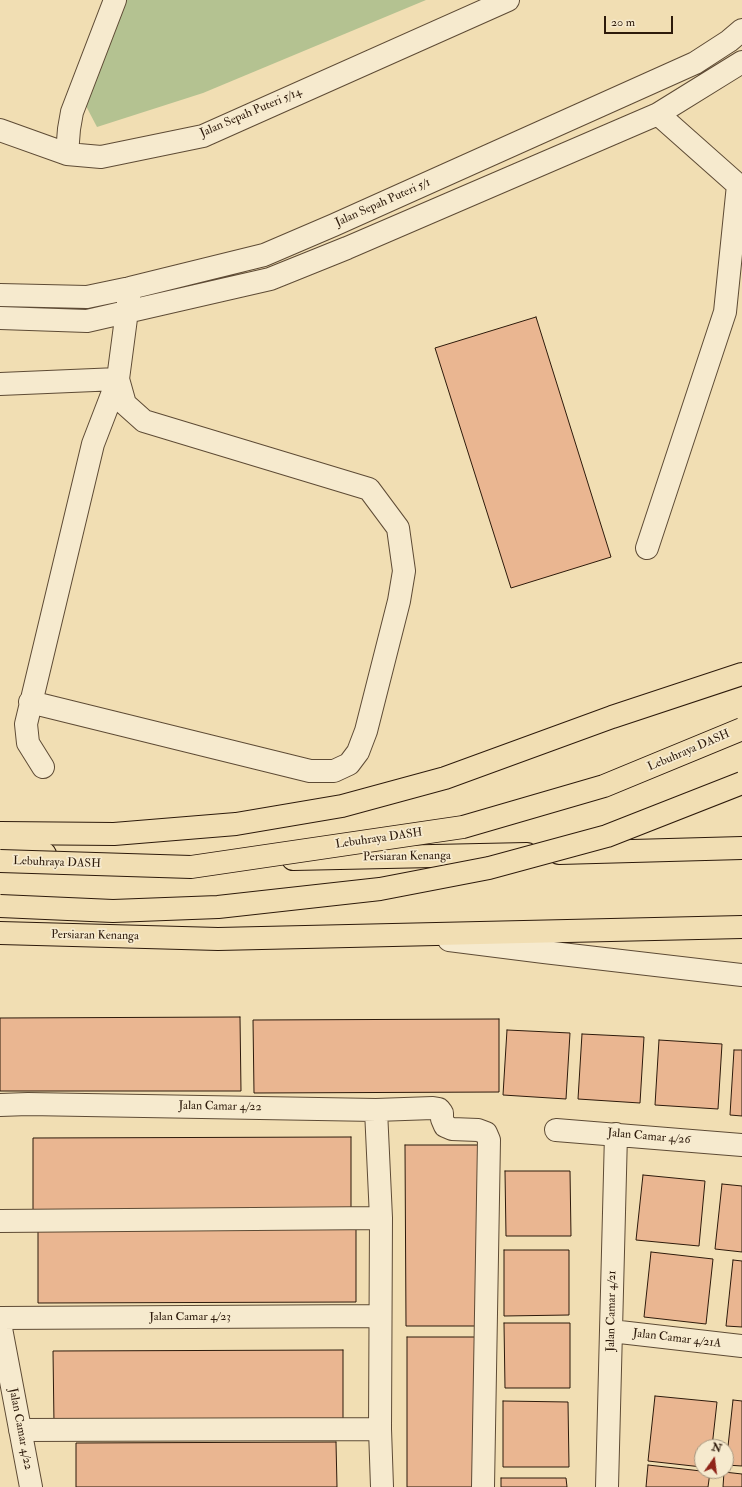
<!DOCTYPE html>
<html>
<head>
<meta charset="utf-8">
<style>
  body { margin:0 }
  #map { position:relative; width:742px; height:1487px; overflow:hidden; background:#f1deb3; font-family:"IM FELL Double Pica",serif }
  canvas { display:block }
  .north { position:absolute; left:694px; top:1439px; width:40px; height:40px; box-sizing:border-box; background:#f6eace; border:1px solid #a69780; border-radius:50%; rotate:14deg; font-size:11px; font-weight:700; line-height:16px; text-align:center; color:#2d1a0b }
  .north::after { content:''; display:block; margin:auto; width:14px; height:18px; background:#8f2418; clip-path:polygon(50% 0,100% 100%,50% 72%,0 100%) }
  .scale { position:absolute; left:604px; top:16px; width:69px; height:18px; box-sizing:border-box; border:2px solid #2d1a0b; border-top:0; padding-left:5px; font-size:12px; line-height:14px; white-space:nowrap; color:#2d1a0b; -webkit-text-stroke:3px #f6eace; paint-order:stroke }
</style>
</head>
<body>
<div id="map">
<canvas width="742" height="1487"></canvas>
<div class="north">N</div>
<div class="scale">20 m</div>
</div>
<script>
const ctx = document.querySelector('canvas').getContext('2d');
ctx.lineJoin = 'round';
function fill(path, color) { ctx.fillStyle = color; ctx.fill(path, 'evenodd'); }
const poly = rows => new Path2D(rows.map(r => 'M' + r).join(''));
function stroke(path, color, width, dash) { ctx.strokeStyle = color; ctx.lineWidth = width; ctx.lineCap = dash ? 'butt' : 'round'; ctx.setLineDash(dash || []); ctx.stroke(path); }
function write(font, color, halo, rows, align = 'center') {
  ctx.font = font + ' "IM FELL Double Pica",serif'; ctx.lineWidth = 3.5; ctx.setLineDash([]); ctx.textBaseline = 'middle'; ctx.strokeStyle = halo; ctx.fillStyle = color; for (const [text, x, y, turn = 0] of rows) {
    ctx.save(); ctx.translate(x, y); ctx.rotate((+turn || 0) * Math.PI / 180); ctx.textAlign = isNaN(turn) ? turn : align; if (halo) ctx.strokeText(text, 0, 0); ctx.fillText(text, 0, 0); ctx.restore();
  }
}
fill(poly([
  [126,0,426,0,203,93,97,127,86,106]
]), '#b4c291');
const building = poly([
  [536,317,611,557,511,588,435,348,536,317],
  [240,1017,241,1091,0,1091,0,1018,240,1017],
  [499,1019,499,1092,254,1093,253,1020,499,1019],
  [507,1030,570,1033,566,1099,503,1095,507,1030],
  [582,1034,644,1037,640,1103,578,1099,582,1034],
  [659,1040,722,1044,718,1109,655,1105,659,1040],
  [734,1050,742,1050,742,1116,730,1115,734,1050],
  [351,1137,351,1211,33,1212,33,1138,351,1137],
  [405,1145,479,1145,480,1326,406,1326,405,1145],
  [505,1171,570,1171,571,1236,506,1236,505,1171],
  [643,1175,705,1181,699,1246,636,1240,643,1175],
  [722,1184,742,1186,742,1252,715,1249,722,1184],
  [356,1228,356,1302,38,1303,38,1229,356,1228],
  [504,1250,569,1250,569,1315,504,1316,504,1250],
  [651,1252,713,1259,706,1324,644,1317,651,1252],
  [733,1260,742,1261,742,1327,726,1326,733,1260],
  [504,1323,570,1323,570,1388,505,1388,504,1323],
  [407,1337,481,1337,481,1487,407,1487,407,1337],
  [343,1350,343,1423,54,1424,53,1351,343,1350],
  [655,1396,717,1402,712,1447,702,1447,702,1467,648,1461,655,1396],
  [733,1400,742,1401,742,1466,726,1465,733,1400],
  [503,1401,568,1402,569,1467,503,1467,503,1401],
  [336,1442,337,1487,76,1487,76,1443,336,1442],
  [648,1465,710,1472,708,1487,646,1487,648,1465],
  [724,1472,742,1474,742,1487,723,1487,724,1472],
  [501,1478,566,1478,567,1487,501,1487,501,1478]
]);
fill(building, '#eab691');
stroke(building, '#2d1a0b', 1);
const minor = poly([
  [115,0,72,112,69,129,67,154,101,157,203,136,508,0],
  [0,130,67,154],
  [0,295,87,297,130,288,264,255,334,225,695,63,729,41,742,30],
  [0,318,87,321,270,279,347,248,658,114,742,62],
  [0,384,118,379,93,444,26,724,28,743,43,767],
  [647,548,725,312,738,185,658,114],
  [30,702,310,771,334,771,349,764,358,752,366,731,399,601,404,571,398,528,369,489,144,421,125,404,118,379,130,288],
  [449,940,544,952,742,975],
  [0,1105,28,1104,376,1110,433,1108,439,1109,442,1113,442,1119,445,1126,452,1129,478,1130,486,1133,489,1140,483,1487],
  [376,1110,381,1218,380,1429,382,1487],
  [556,1130,742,1145],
  [0,1221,381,1218],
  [0,1318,380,1316],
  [0,1323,31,1487],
  [611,1331,742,1346],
  [20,1430,380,1429],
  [607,1487,616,1134]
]);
const major = poly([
  [0,849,45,854],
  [559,853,742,848],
  [293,859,527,854],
  [0,933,218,939,742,927]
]);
const highway = poly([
  [0,833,114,834,236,824,342,806,445,778,612,717,742,674]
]);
stroke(minor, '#5e4b35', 24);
stroke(major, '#2d1a0b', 24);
stroke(highway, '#2d1a0b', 24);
stroke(minor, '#f6eace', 22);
stroke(major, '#f1deb3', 22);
stroke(highway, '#f1deb3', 22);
const highwayBridge = poly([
  [0,861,191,867,463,827,604,786,742,729],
  [0,906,113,911,218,907,380,889,489,868,607,836,742,783]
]);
stroke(highwayBridge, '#2d1a0b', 24, []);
stroke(highwayBridge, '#f1deb3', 22);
write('12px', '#2d1a0b', '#f6eace', [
  ["Jalan Sepah Puteri 5/14",251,113,-23],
  ["Jalan Sepah Puteri 5/1",383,203,-24],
  ["Lebuhraya DASH",689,751,-23],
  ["Lebuhraya DASH",379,839,-8],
  ["Persiaran Kenanga",407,857,-1],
  ["Lebuhraya DASH",57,863,2],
  ["Persiaran Kenanga",95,936,1],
  ["Jalan Camar 4/22",220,1107,1],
  ["Jalan Camar 4/26",649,1137,5],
  ["Jalan Camar 4/21",612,1311,-89],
  ["Jalan Camar 4/23",190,1317],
  ["Jalan Camar 4/21A",677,1339,7],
  ["Jalan Camar 4/22",20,1429,79]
]);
</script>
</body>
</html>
